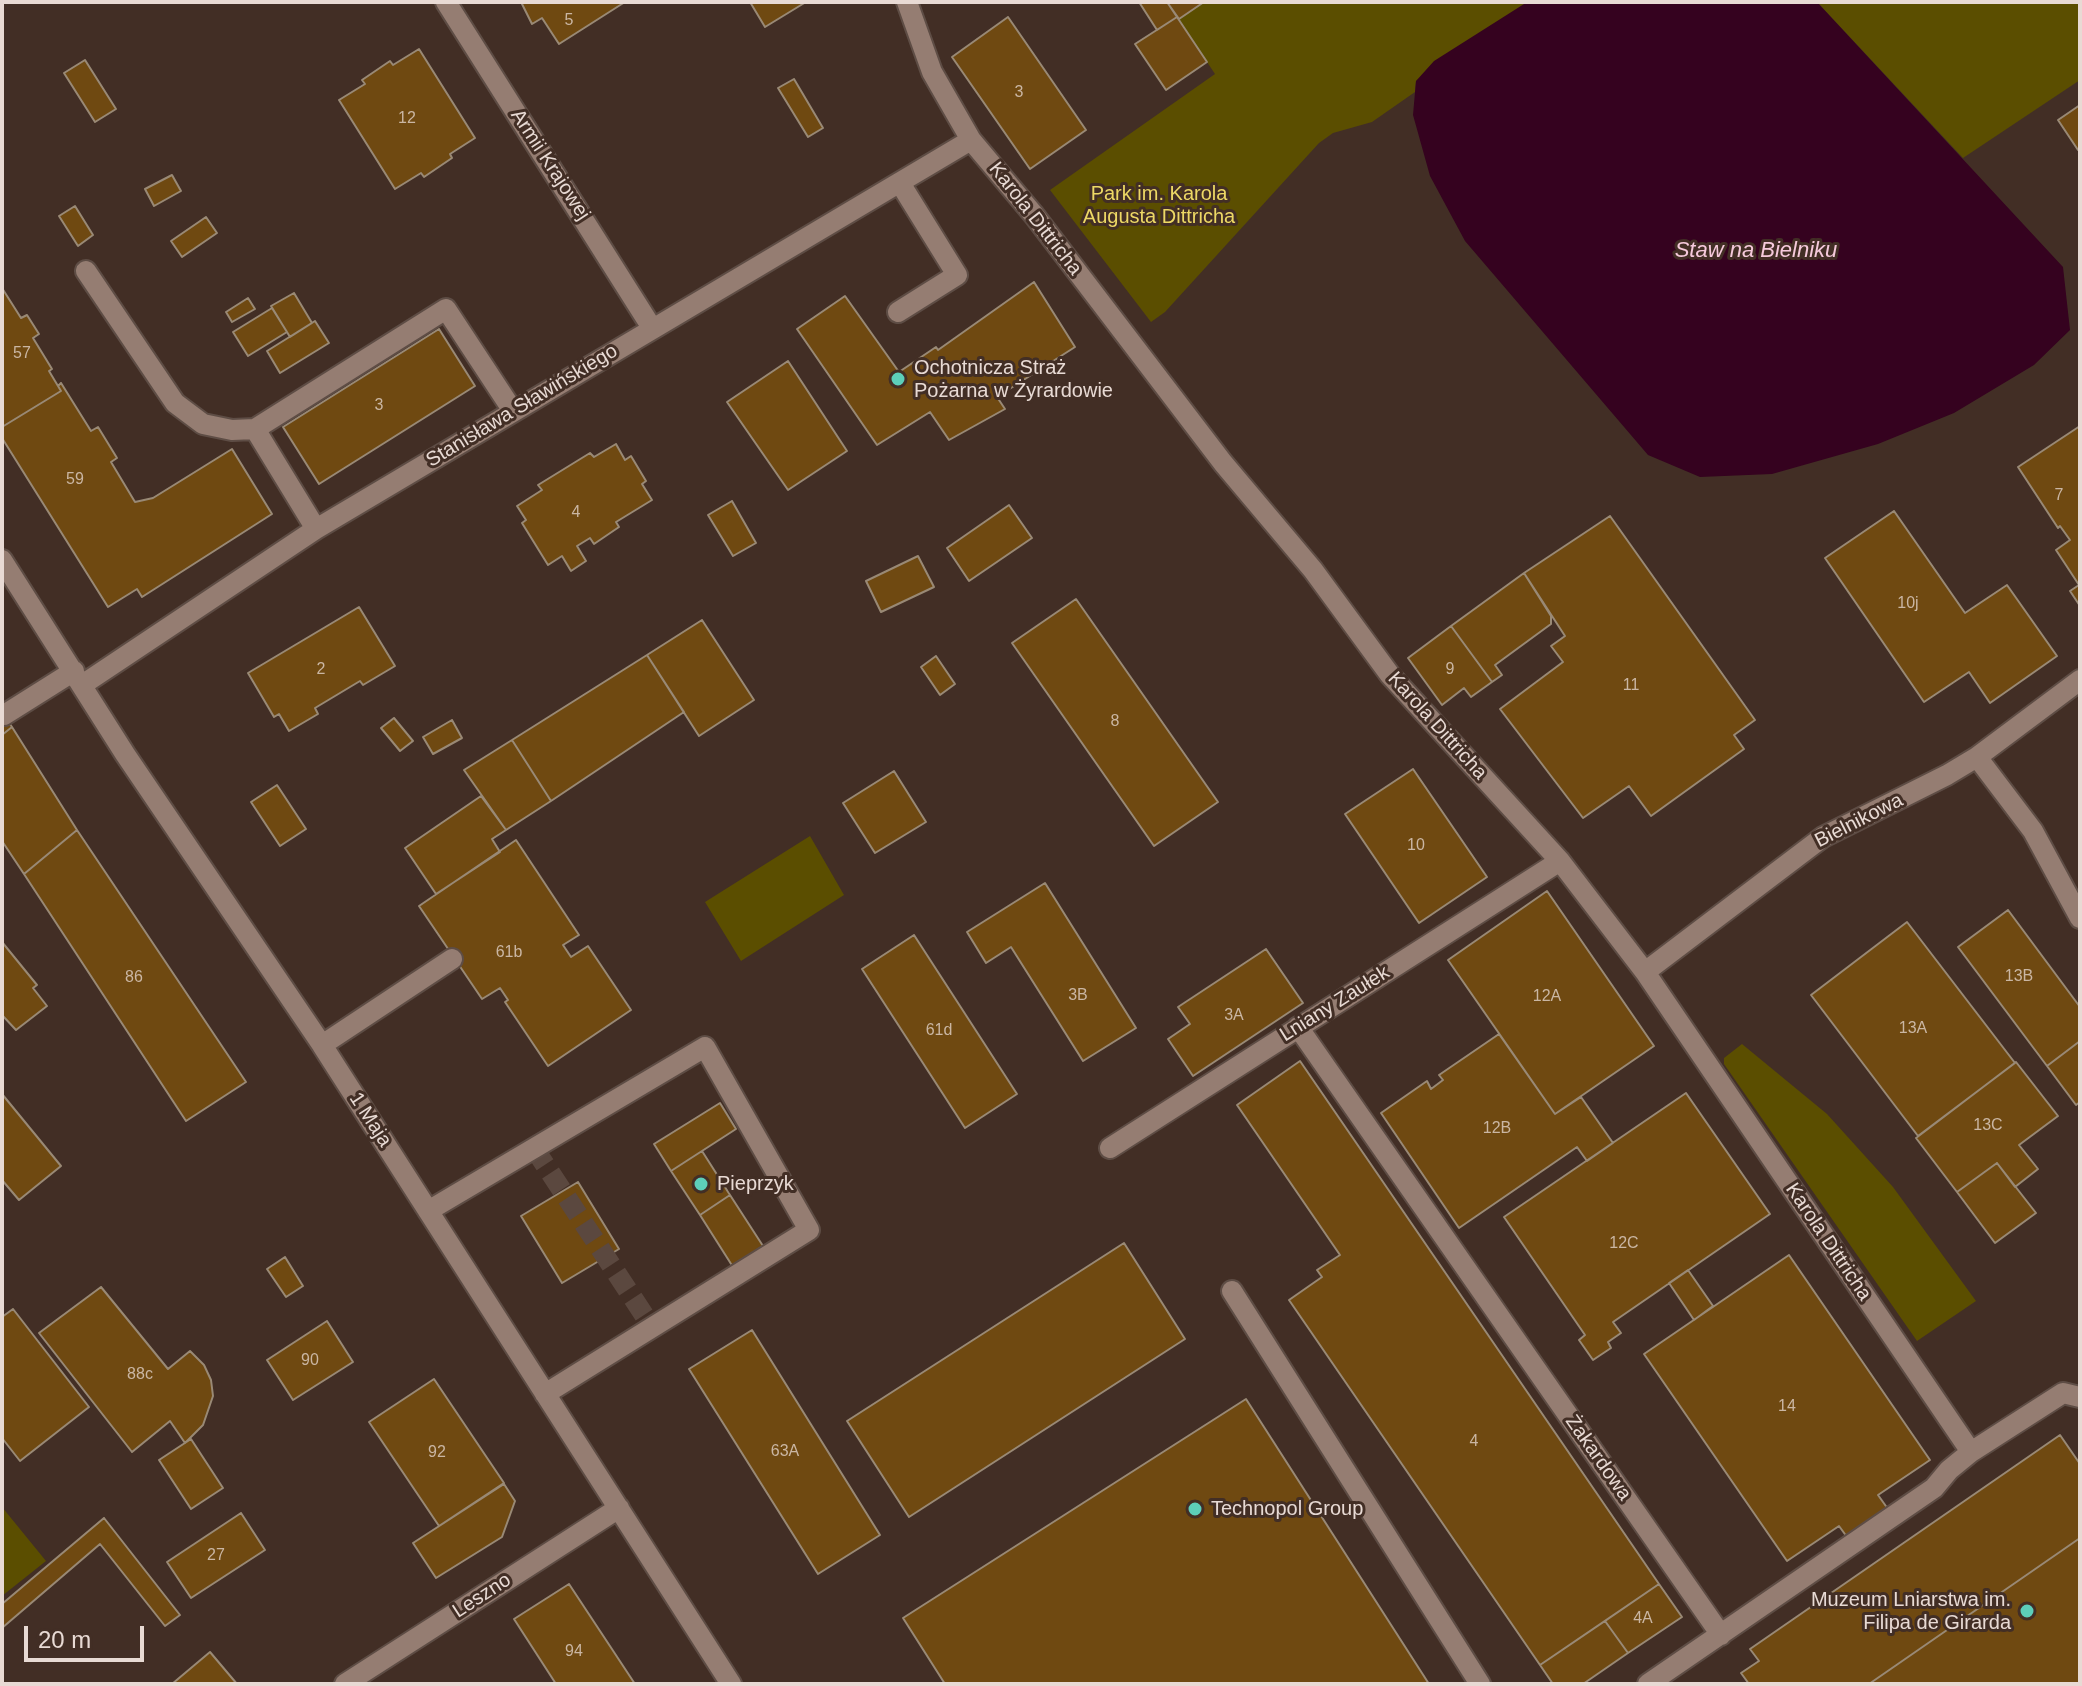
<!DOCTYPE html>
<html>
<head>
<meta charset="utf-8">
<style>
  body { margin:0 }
  #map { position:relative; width:2082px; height:1686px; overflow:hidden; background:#422e25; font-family:Helvetica,sans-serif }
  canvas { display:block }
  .frame { position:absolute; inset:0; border:4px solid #e8dad4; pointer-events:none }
  .scale { position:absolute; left:24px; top:1626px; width:120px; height:36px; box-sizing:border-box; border:4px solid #e8dad4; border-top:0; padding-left:10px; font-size:24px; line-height:28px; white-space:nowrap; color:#e8dad4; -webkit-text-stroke:6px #422e25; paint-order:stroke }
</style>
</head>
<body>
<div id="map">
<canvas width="2082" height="1686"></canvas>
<div class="frame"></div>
<div class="scale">20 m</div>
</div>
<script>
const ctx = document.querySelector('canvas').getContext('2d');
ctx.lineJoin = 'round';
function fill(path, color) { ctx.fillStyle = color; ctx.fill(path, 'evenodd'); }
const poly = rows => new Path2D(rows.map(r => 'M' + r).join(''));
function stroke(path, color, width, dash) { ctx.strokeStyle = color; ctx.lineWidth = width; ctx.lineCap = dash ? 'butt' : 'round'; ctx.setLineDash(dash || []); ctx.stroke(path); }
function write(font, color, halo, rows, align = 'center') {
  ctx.font = font + ' Helvetica,sans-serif'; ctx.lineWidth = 6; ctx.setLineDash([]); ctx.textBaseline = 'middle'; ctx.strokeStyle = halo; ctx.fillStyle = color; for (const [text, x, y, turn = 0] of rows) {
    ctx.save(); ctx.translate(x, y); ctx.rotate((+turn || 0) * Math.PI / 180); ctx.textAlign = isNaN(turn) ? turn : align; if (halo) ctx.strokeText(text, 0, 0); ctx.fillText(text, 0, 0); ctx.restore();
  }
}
fill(poly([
  [1167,2,1528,2,1416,81,1415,92,1372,122,1333,133,1319,143,1165,312,1151,322,1050,190,1215,74],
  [1817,2,2080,2,2080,80,1963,158],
  [810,836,844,895,741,961,705,902],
  [1742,1044,1827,1114,1893,1187,1976,1301,1917,1341,1724,1064,1724,1058],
  [2,1507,46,1561,2,1596]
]), '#5b4e00');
fill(poly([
  [1523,2,1817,2,2063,267,2070,330,2034,365,1954,413,1878,444,1772,474,1700,477,1648,455,1465,241,1430,176,1413,115,1416,81,1434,61,1524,4]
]), '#35021f');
const building = poly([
  [521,2,625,2,559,44,542,18,532,24,521,2],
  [750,2,806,2,765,27,750,2],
  [1139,2,1167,2,1177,17,1157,30,1139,2],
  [1167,2,1204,2,1179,19,1167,2],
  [1008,17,1086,130,1030,169,952,57,1008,17],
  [1177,17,1207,62,1166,90,1135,44,1177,17],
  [419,49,475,138,450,154,452,158,424,177,421,173,395,189,339,100,365,84,362,80,390,61,393,65,419,49],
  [85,60,116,109,95,122,64,73,85,60],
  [794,79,823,128,808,137,778,88,794,79],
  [2080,105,2080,149,2078,150,2058,120,2080,105],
  [172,175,181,191,154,206,145,189,172,175],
  [75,206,93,235,78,246,59,216,75,206],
  [206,217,217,233,182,257,171,241,206,217],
  [1034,282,1075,347,997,397,1005,409,949,440,930,412,877,445,797,329,845,296,899,372,936,347,938,350,1034,282],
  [2,288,21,318,27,315,39,334,33,338,52,369,49,371,61,391,2,427,2,288],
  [294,293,312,323,290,337,271,306,294,293],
  [248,298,255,309,232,322,226,312,248,298],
  [272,308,287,332,248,356,233,332,272,308],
  [315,321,329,343,280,373,267,351,315,321],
  [439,329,475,386,319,484,283,427,439,329],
  [788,361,847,451,788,490,727,402,788,361],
  [61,383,91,431,98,427,117,458,111,462,135,502,153,498,232,449,272,514,142,597,137,589,108,607,2,438,2,427,61,391,58,386,61,383],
  [2080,426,2080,606,2070,591,2079,585,2056,550,2070,540,2060,526,2058,528,2018,467,2080,426],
  [616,444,625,460,631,456,646,481,642,484,652,500,616,522,619,527,594,544,590,538,577,546,586,561,571,571,562,556,548,565,522,523,526,520,517,506,542,490,538,485,590,453,594,457,616,444],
  [732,501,756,543,733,556,708,515,732,501],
  [1009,505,1032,538,969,581,947,548,1009,505],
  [1894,511,1965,613,2007,585,2057,656,1990,703,1969,672,1924,702,1825,558,1894,511],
  [1610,516,1755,720,1734,735,1744,749,1651,816,1629,786,1583,818,1500,709,1563,662,1551,646,1565,636,1524,573,1610,516],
  [918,556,934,587,881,612,866,581,918,556],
  [1524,573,1551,616,1551,624,1495,665,1502,675,1492,682,1451,626,1524,573],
  [1076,599,1218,802,1154,846,1012,643,1076,599],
  [359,607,395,666,363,685,360,681,315,708,318,714,289,731,279,714,274,717,248,673,359,607],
  [702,620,754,700,699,736,647,655,702,620],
  [1451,626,1492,682,1471,697,1464,688,1442,705,1408,658,1451,626],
  [647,655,684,712,551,801,512,740,647,655],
  [936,656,955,684,940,695,921,667,936,656],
  [2,712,12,727,2,735,2,712],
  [394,718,413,741,400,751,381,728,394,718],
  [452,720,462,738,433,754,423,737,452,720],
  [12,727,77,830,24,874,2,841,2,735,12,727],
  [512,740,551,801,506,830,464,770,512,740],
  [1413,769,1487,877,1419,923,1345,814,1413,769],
  [894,771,926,822,875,853,843,803,894,771],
  [277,785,306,829,280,846,251,802,277,785],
  [481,796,506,830,492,839,500,852,436,894,405,848,481,796],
  [77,830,246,1082,186,1121,24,874,77,830],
  [516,840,579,935,563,945,571,957,588,946,631,1010,548,1066,505,1002,508,1000,500,988,482,999,419,906,516,840],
  [1045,883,1136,1028,1083,1061,1011,947,986,963,967,932,1045,883],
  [1547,891,1654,1046,1555,1114,1448,960,1547,891],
  [2008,910,2080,1007,2080,1041,2047,1066,1958,947,2008,910],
  [1907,922,2015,1063,1918,1136,1811,995,1907,922],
  [914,935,1017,1094,965,1128,862,969,914,935],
  [2,942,37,985,33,988,47,1006,16,1030,2,1015,2,942],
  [1266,949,1303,1003,1193,1076,1168,1039,1190,1024,1178,1007,1266,949],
  [1499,1034,1555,1114,1581,1097,1613,1143,1587,1161,1577,1147,1459,1228,1381,1113,1427,1081,1431,1089,1443,1080,1439,1075,1499,1034],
  [2080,1041,2080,1102,2076,1105,2047,1066,2080,1041],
  [1300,1061,1659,1584,1540,1665,1289,1300,1322,1277,1317,1270,1340,1255,1237,1105,1300,1061],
  [2016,1062,2058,1116,2019,1145,2038,1169,2015,1187,1997,1163,1957,1192,1916,1138,2016,1062],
  [1686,1093,1770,1214,1613,1322,1621,1333,1608,1342,1611,1348,1593,1360,1579,1340,1585,1335,1504,1217,1686,1093],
  [2,1094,61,1166,19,1200,2,1180,2,1094],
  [720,1103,736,1129,671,1171,654,1144,720,1103],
  [702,1151,730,1195,700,1215,671,1171,702,1151],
  [1997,1163,2036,1213,1995,1243,1957,1192,1997,1163],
  [578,1182,619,1249,562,1283,521,1216,578,1182],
  [730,1195,763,1246,733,1267,700,1215,730,1195],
  [1124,1243,1185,1339,909,1517,847,1421,1124,1243],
  [1789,1255,1930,1460,1878,1495,1888,1509,1847,1537,1839,1526,1787,1561,1644,1354,1789,1255],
  [285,1257,303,1286,286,1297,267,1269,285,1257],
  [1688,1270,1713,1306,1694,1320,1669,1283,1688,1270],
  [101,1287,168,1369,190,1351,204,1365,211,1380,213,1396,203,1425,185,1443,170,1421,132,1452,39,1333,101,1287],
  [13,1309,89,1407,20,1461,2,1438,2,1317,13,1309],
  [327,1321,353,1362,293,1400,267,1360,327,1321],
  [752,1330,880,1535,818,1574,689,1369,752,1330],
  [434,1379,504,1483,439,1526,369,1422,434,1379],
  [1246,1399,1429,1684,945,1684,903,1618,1246,1399],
  [2060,1435,2080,1464,2080,1538,1869,1684,1749,1684,1741,1673,1759,1661,1750,1649,2060,1435],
  [191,1439,223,1488,191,1509,159,1460,191,1439],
  [504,1484,515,1501,502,1537,436,1578,413,1543,504,1484],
  [241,1513,265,1550,191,1598,167,1562,241,1513],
  [104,1518,180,1615,165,1626,100,1544,2,1628,2,1604,104,1518],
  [2080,1538,2080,1684,1869,1684,2080,1538],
  [569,1584,635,1684,556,1684,514,1619,569,1584],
  [1659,1584,1682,1617,1628,1653,1605,1621,1659,1584],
  [1605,1621,1628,1653,1583,1684,1553,1684,1540,1665,1605,1621],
  [210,1652,237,1684,172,1684,210,1652]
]);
fill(building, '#6f4911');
stroke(building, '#998975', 2);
stroke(poly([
  [534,1148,652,1327]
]), '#5b483f', 20, [20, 10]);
const minor = poly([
  [446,2,652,328],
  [907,2,932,72,971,140,1034,215,1223,463,1313,570,1390,675,1560,861,1645,972,1971,1452],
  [86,271,175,403,203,424,232,430,255,429,316,529],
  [898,312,957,275,900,183],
  [255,429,446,309,513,411],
  [2,560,125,754,322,1045,731,1684],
  [82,685,316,529,971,140],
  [4,715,74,671],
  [1977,757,2033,831,2080,918],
  [1645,972,1823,837,1947,775,1977,757,2080,680],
  [1298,1027,1721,1635],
  [322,1045,452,959],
  [1110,1148,1560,861],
  [428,1211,705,1047,809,1230,545,1394],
  [1232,1291,1480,1684],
  [345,1684,619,1508],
  [1648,1684,1934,1488,1949,1470,1971,1452,2063,1393,2080,1397]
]);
stroke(minor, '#5e4d45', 24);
stroke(minor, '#957d72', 20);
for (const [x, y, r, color] of [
  [898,379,8,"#5dceb9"],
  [701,1184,8,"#5dceb9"],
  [1195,1509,8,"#5dceb9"],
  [2027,1611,8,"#5dceb9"]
]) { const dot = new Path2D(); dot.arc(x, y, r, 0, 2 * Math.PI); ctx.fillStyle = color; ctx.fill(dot); stroke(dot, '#422e25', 3); }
write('16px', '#cab6a3', null, [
  ["5",569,21],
  ["3",1019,93],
  ["12",407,119],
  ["57",22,354],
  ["3",379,406],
  ["59",75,480],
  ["7",2059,496],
  ["4",576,513],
  ["10j",1908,604],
  ["2",321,670],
  ["9",1450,670],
  ["11",1631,686],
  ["8",1115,722],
  ["10",1416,846],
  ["61b",509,953],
  ["13B",2019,977],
  ["86",134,978],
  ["3B",1078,996],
  ["12A",1547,997],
  ["3A",1234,1016],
  ["13A",1913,1029],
  ["61d",939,1031],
  ["13C",1988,1126],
  ["12B",1497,1129],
  ["12C",1624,1244],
  ["90",310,1361],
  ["88c",140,1375],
  ["14",1787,1407],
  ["4",1474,1442],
  ["63A",785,1452],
  ["92",437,1453],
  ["27",216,1556],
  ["4A",1643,1619],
  ["94",574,1652]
]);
write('20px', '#e8dad4', '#422e25', [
  ["Armii Krajowej",550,165,57],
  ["Karola Dittricha",1035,219,52],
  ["Stanisława Sławińskiego",522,406,-31],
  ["Karola Dittricha",1437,726,48],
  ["Bielnikowa",1859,821,-27],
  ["Lniany Zaułek",1335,1004,-32],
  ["1 Maja",370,1120,57],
  ["Karola Dittricha",1828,1242,56],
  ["Żakardowa",1598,1458,55],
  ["Leszno",482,1596,-33]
]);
write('20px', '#edd865', '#422e25', [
  ["Park im. Karola",1159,194],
  ["Augusta Dittricha",1159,217]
]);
write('20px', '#e8dad4', '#422e25', [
  ["Ochotnicza Straż",914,368],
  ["Pożarna w Żyrardowie",914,391],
  ["Pieprzyk",717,1184],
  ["Technopol Group",1211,1509],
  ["Muzeum Lniarstwa im.",2011,1600,"right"],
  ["Filipa de Girarda",2011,1623,"right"]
], 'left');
write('italic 22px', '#f5c9db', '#422e25', [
  ["Staw na Bielniku",1756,251]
]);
</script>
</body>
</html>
